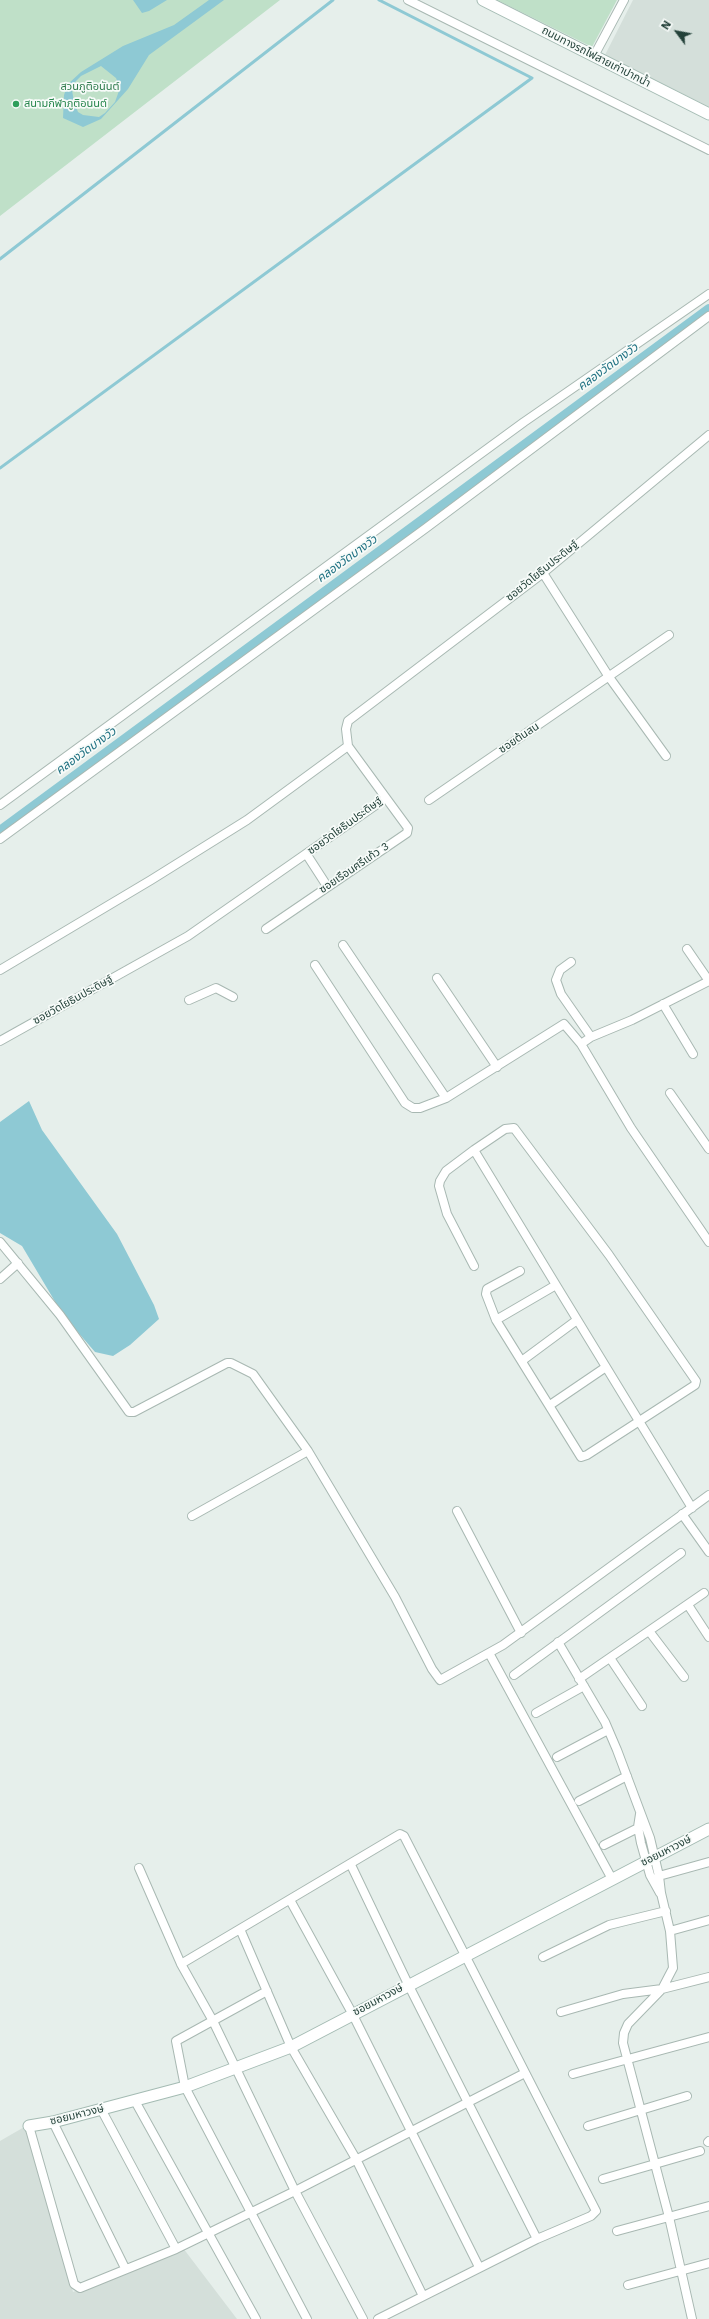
<!DOCTYPE html>
<html>
<head>
<meta charset="utf-8">
<style>
  body { margin:0 }
  #map { position:relative; width:709px; height:2319px; overflow:hidden; background:#e6efeb; font-family:"Work Sans",sans-serif }
  canvas { display:block }
  .north { position:absolute; left:657px; top:12px; width:40px; height:40px; -webkit-text-stroke:3px #f7fbf9; paint-order:stroke; rotate:302deg; font-size:11px; font-weight:700; line-height:16px; text-align:center; color:#24423a }
  .north::after { content:''; display:block; margin:auto; width:14px; height:18px; background:#24423a; clip-path:polygon(50% 0,100% 100%,50% 72%,0 100%) }
</style>
</head>
<body>
<div id="map">
<canvas width="709" height="2319"></canvas>
<div class="north">N</div>
</div>
<script>
const ctx = document.querySelector('canvas').getContext('2d');
ctx.lineJoin = 'round';
function fill(path, color) { ctx.fillStyle = color; ctx.fill(path, 'evenodd'); }
const poly = rows => new Path2D(rows.map(r => 'M' + r).join(''));
function stroke(path, color, width, dash) { ctx.strokeStyle = color; ctx.lineWidth = width; ctx.lineCap = dash ? 'butt' : 'round'; ctx.setLineDash(dash || []); ctx.stroke(path); }
function write(font, color, halo, rows, align = 'center') {
  ctx.font = font + ' "Work Sans","Noto Sans Thai",sans-serif'; ctx.lineWidth = 3.5; ctx.setLineDash([]); ctx.textBaseline = 'middle'; ctx.strokeStyle = halo; ctx.fillStyle = color; for (const [text, x, y, turn = 0] of rows) {
    ctx.save(); ctx.translate(x, y); ctx.rotate((+turn || 0) * Math.PI / 180); ctx.textAlign = isNaN(turn) ? turn : align; if (halo) ctx.strokeText(text, 0, 0); ctx.fillText(text, 0, 0); ctx.restore();
  }
}
fill(poly([
  [633,0,709,0,709,107,605,55],
  [26,2126,73,2292,183,2248,237,2319,0,2319,0,2141]
]), '#d4dfda');
fill(poly([
  [0,0,280,0,0,216],
  [497,0,617,0,592,47]
]), '#bfe0c8');
fill(poly([
  [133,0,167,0,149,11,142,13],
  [209,0,224,0,149,55,128,89,101,119,83,127,63,118,64,95,68,84,81,72,123,46,174,25],
  [101,66,116,78,120,88,115,102,105,113,99,117,83,115,78,112,74,102,72,90,75,82,81,76],
  [29,1101,42,1130,117,1234,154,1305,159,1319,130,1345,113,1356,95,1352,63,1315,22,1246,0,1233,0,1122]
]), '#8ec9d4');
stroke(poly([
  [0,259,333,0],
  [0,468,532,78,379,0]
]), '#8ec9d4', 3);
stroke(poly([
  [0,831,709,309]
]), '#8ec9d4', 10);
const street = poly([
  [408,0,709,150],
  [594,56,624,0],
  [543,573,609,677,666,756],
  [429,800,669,635],
  [0,805,524,422,709,294],
  [0,839,426,528,709,316],
  [307,855,327,886],
  [266,929,407,833,408,828,386,798],
  [343,945,446,1098],
  [687,949,709,981],
  [571,962,560,970,556,980,561,994,591,1037],
  [315,965,405,1103,413,1108,420,1108,446,1098,564,1024,581,1044,631,1128,709,1242],
  [0,970,151,880,247,820,348,746],
  [437,978,497,1067],
  [189,1000,216,988,233,997],
  [663,1004,693,1054],
  [0,1041,188,936,386,798,348,746,346,729,348,721,543,573,709,435],
  [581,1044,591,1037,632,1020,709,981],
  [670,1093,709,1149],
  [474,1150,556,1285],
  [0,1242,60,1315,129,1412,134,1412,227,1363,231,1363,253,1374,308,1451,395,1597,432,1669,440,1680,503,1645,709,1495],
  [474,1266,447,1214,439,1186,440,1181,446,1171,474,1150,505,1129,514,1128,609,1255,696,1381,695,1385,587,1455,581,1457,496,1320,486,1294,487,1289,520,1271],
  [0,1279,18,1263],
  [496,1320,556,1285,692,1508],
  [523,1360,577,1320],
  [550,1405,606,1367],
  [457,1511,521,1633],
  [682,1514,709,1552],
  [192,1516,308,1451],
  [688,1605,709,1637],
  [649,1631,684,1677],
  [558,1642,605,1722,617,1750,650,1838,659,1876,661,1893,670,1931,673,1968,662,1989,628,2024,624,2033,623,2043,669,2217,692,2319],
  [489,1653,612,1879],
  [610,1658,642,1706],
  [514,1675,681,1553],
  [579,1679,704,1593],
  [536,1713,584,1686],
  [557,1757,608,1730],
  [579,1801,627,1776],
  [640,1814,638,1827,641,1843,650,1875,660,1893],
  [604,1845,642,1826],
  [351,1865,408,1984,537,2239],
  [139,1868,181,1964,213,2021,295,2191,363,2319],
  [659,1876,709,1862],
  [290,1900,352,2013,479,2267],
  [240,1929,291,2047,356,2159,423,2296],
  [670,1931,709,1920],
  [543,1957,609,1925,666,1911],
  [181,1964,400,1834,404,1836,596,2211,591,2216,537,2239,378,2319],
  [267,1991,176,2041,185,2087,307,2319],
  [561,2012,623,1994,662,1989,709,1977],
  [573,2074,709,2037],
  [135,2101,256,2319],
  [101,2109,176,2249],
  [53,2122,125,2268],
  [29,2126,74,2284,80,2288,176,2249,295,2191,525,2073],
  [588,2126,687,2096],
  [708,2142,709,2141],
  [603,2179,700,2151],
  [617,2231,709,2206],
  [628,2285,709,2263]
]);
const secondary = poly([
  [483,0,709,114],
  [29,2126,53,2122,185,2087,291,2047,709,1829]
]);
stroke(street, '#a8b8b2', 10);
stroke(secondary, '#a4bbb3', 13);
stroke(street, '#fff', 8);
stroke(secondary, '#fff', 11);
for (const [x, y, r, color] of [
  [16,104,4,"#2e9e5b"]
]) { const dot = new Path2D(); dot.arc(x, y, r, 0, 2 * Math.PI); ctx.fillStyle = color; ctx.fill(dot); stroke(dot, '#f7fbf9', 1.5); }
write('11px', '#24423a', '#f7fbf9', [
  ["ถนนทางรถไฟสายเก่าปากน้ำ",596,57,27],
  ["ซอยวัดโยธินประดิษฐ์",542,571,-39],
  ["ซอยต้นสน",519,738,-34],
  ["ซอยวัดโยธินประดิษฐ์",345,826,-36],
  ["ซอยเรือนศรีแก้ว 3",354,868,-34],
  ["ซอยวัดโยธินประดิษฐ์",73,1000,-29],
  ["ซอยมหาวงษ์",666,1851,-27],
  ["ซอยมหาวงษ์",378,2000,-28],
  ["ซอยมหาวงษ์",77,2115,-14]
]);
write('11px', '#2d7a4b', '#f7fbf9', [
  ["สวนภูติอนันต์",90,87]
]);
write('11px', '#27864d', '#f7fbf9', [
  ["สนามกีฬาภูติอนันต์",24,104]
], 'left');
write('italic 12px', '#1c6f80', '#f7fbf9', [
  ["คลองวัดบางวัว",608,367,-36],
  ["คลองวัดบางวัว",347,559,-36],
  ["คลองวัดบางวัว",86,751,-36]
]);
</script>
</body>
</html>
